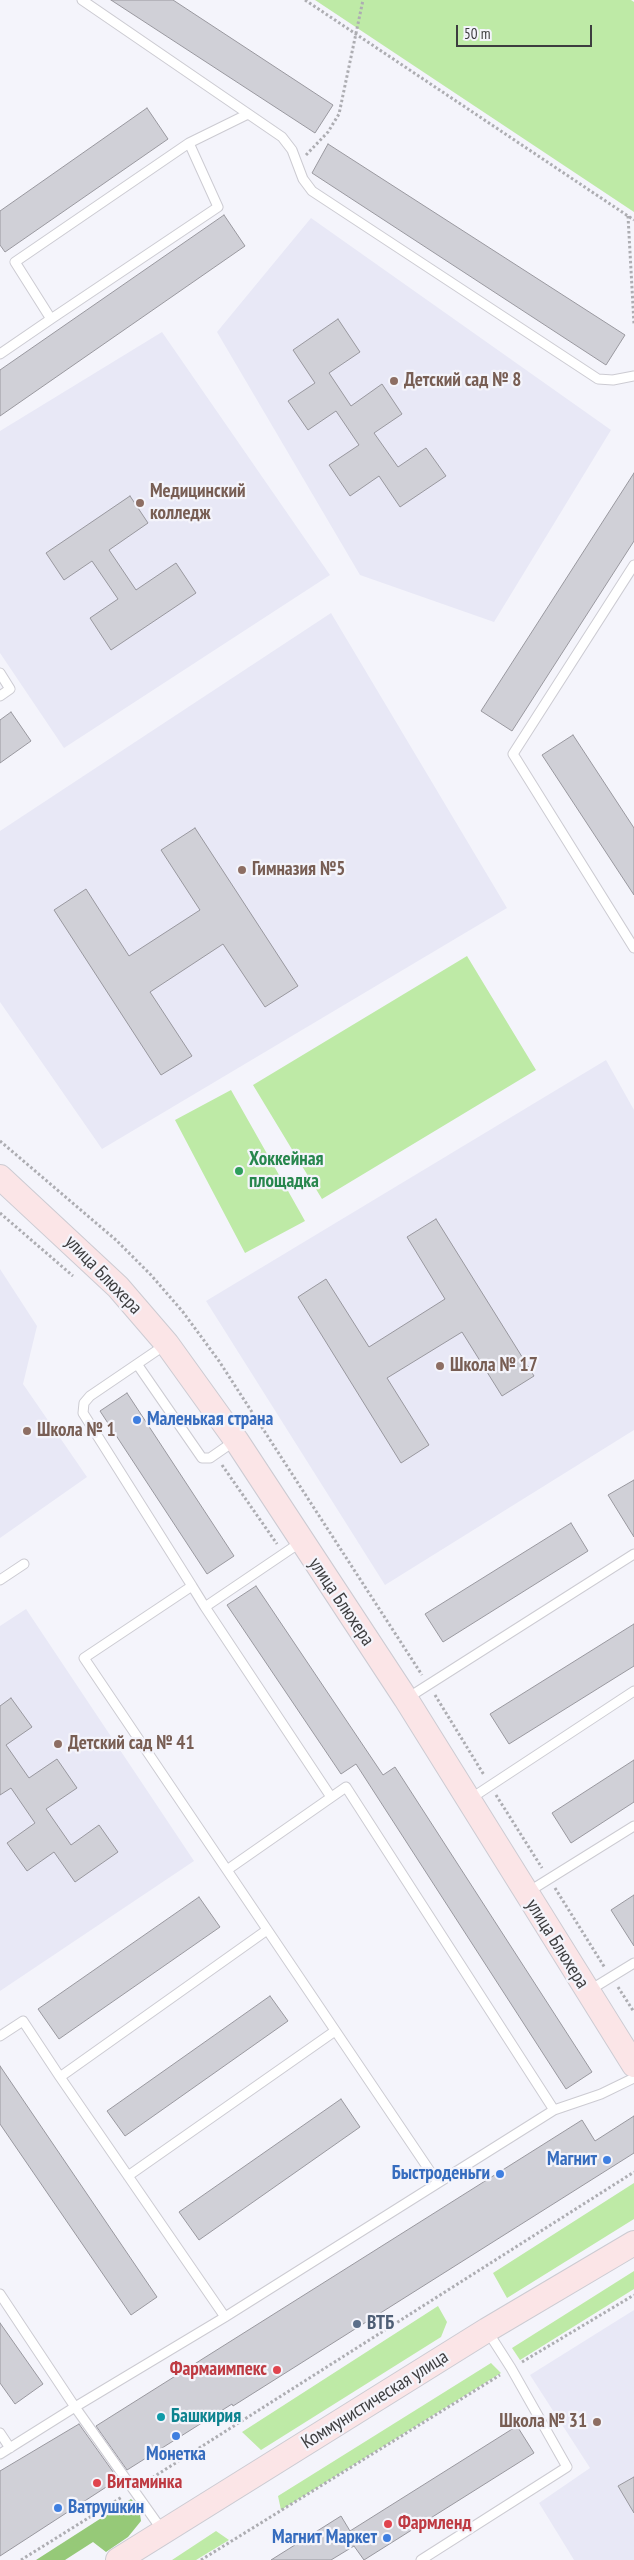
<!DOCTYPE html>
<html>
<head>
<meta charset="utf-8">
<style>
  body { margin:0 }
  #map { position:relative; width:634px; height:2560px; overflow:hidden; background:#f4f4fb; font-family:"PT Sans Narrow",sans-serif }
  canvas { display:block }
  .scale { position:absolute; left:456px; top:25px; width:136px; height:22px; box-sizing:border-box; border:2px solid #3d3d3f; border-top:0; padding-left:6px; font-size:15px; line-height:18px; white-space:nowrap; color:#3d3d3f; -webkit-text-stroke:4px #f4f4fb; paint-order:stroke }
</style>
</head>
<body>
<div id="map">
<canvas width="634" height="2560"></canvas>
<div class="scale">50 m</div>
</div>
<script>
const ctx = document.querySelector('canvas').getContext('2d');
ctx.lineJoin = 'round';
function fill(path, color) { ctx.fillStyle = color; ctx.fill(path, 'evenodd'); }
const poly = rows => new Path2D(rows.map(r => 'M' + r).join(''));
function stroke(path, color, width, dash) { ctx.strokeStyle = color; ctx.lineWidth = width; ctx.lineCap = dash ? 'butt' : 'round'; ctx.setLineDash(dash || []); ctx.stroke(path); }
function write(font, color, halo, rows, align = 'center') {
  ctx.font = font + ' "PT Sans Narrow",sans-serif'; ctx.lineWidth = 4.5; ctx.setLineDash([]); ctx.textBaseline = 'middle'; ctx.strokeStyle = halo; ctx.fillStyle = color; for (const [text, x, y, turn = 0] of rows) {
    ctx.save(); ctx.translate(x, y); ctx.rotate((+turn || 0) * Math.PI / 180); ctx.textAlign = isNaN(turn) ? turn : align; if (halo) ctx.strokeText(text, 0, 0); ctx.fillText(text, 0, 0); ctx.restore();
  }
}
fill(poly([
  [311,218,611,430,494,622,360,575,217,332],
  [162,332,330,575,64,748,0,653,0,431],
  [331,613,507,908,102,1149,0,1002,0,831],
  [606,1060,634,1110,634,1430,385,1585,206,1301],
  [0,1269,37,1326,23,1384,87,1477,0,1538],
  [26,1609,194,1861,0,1991,0,1626],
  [634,2310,634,2560,574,2560,539,2503,590,2468,530,2375]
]), '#e8e8f6');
fill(poly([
  [315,0,631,0,634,2,634,212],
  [467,956,536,1070,322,1199,253,1085],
  [231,1090,305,1221,245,1253,175,1120],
  [634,2183,634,2219,507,2298,493,2273],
  [634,2271,634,2289,520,2360,512,2348],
  [438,2306,447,2322,441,2337,261,2450,242,2432],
  [491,2363,501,2373,281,2510,278,2496],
  [216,2531,229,2540,196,2560,172,2560]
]), '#beeaa6');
fill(poly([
  [131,2499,139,2507,141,2521,128,2537,106,2552,93,2542,65,2560,36,2560]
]), '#96c978');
const building = poly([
  [111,0,173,0,333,105,315,133,111,0],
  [147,108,168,139,5,252,0,245,0,211,147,108],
  [328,144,625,335,606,365,312,173,328,144],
  [224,215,245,246,0,416,0,370,224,215],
  [338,319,360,352,329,373,351,406,382,384,402,414,374,433,398,467,426,448,446,476,400,507,379,476,350,496,329,465,359,445,336,411,308,430,288,401,315,383,293,350,338,319],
  [634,473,634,541,512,731,481,711,634,473],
  [130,496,148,523,109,550,136,590,176,563,196,593,111,650,90,618,118,599,92,561,64,580,46,553,130,496],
  [11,712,31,741,0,763,0,720,11,712],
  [573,735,634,828,634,895,542,755,573,735],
  [195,828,298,986,265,1007,223,944,150,992,192,1056,161,1075,54,910,86,889,129,956,200,910,161,850,195,828],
  [436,1219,534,1376,502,1396,462,1332,387,1378,429,1445,401,1463,298,1297,326,1279,369,1347,445,1299,407,1237,436,1219],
  [127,1393,234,1556,207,1574,100,1411,127,1393],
  [634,1480,634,1537,608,1495,634,1480],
  [571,1523,588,1551,443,1642,425,1614,571,1523],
  [256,1586,383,1775,395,1767,592,2072,566,2089,356,1764,341,1774,227,1605,256,1586],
  [634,1624,634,1666,509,1744,490,1714,634,1624],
  [11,1698,32,1727,6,1745,29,1778,57,1759,77,1788,46,1809,71,1845,99,1825,118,1852,75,1882,54,1852,27,1871,7,1843,35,1823,11,1788,0,1795,0,1706,11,1698],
  [634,1760,634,1802,571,1843,552,1813,634,1760],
  [634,1895,634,1946,611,1910,634,1895],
  [199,1897,220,1927,59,2039,38,2009,199,1897],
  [270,1996,288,2021,125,2136,107,2111,270,1996],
  [0,2066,157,2297,131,2315,0,2124,0,2066],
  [341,2099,360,2127,199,2240,179,2212,341,2099],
  [634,2116,634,2153,233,2406,232,2404,127,2470,96,2426,582,2120,595,2141,634,2116],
  [0,2323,43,2384,15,2404,0,2383,0,2323],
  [79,2424,116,2476,117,2480,0,2556,0,2471,79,2424],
  [517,2426,534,2453,364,2560,354,2546,331,2560,271,2560,341,2516,350,2531,517,2426],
  [634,2477,634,2513,618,2486,634,2477]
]);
fill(building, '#d0d0d7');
stroke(building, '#99989f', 1);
const lane = poly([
  [82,0,282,137,292,150,303,179,312,191,598,379,613,380,634,376],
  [189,143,218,207,51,319,15,262,189,143,248,114],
  [0,354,51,319],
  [634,565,513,754,634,948],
  [0,673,10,689,0,696],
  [165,1345,90,1396,84,1403,83,1413,192,1586],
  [137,1364,202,1458,210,1458,236,1440],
  [301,1542,205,1607,192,1586,84,1658,438,2183],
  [0,1580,24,1564],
  [205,1607,331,1797],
  [406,1699,634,1554],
  [470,1799,634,1691],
  [227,1870,346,1787,554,2110],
  [528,1892,634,1826],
  [590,1990,634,1963],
  [0,2036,23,2021,60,2077],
  [128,2176,335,2031],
  [0,2294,75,2407,225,2317,554,2110,601,2094,634,2078],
  [225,2317,60,2077,267,1930],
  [0,2433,10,2448],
  [0,2454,75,2407,162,2530],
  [421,2560,567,2467,511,2368,488,2332]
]);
const secondary = poly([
  [0,1177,118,1287,167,1344,236,1440,406,1699,634,2065],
  [118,2560,487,2330,634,2243]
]);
stroke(lane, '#cccbd2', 11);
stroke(secondary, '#cccbd2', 26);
stroke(poly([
  [305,0,634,220],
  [306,155,328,132,339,114,363,0],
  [628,216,634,324],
  [0,1141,116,1240,151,1275,183,1312,219,1361,422,1675],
  [0,1213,73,1276],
  [222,1465,277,1544],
  [435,1695,484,1775],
  [496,1795,542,1868],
  [555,1888,605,1968],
  [618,1987,634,2012],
  [522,2362,634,2295],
  [144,2483,634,2172],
  [21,2560,122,2497],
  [201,2560,500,2375]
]), '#adadb2', 3, [2.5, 2.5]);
stroke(lane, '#fff', 9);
stroke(secondary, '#fbe5e7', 24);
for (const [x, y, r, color] of [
  [394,381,5,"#8d6e63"],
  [140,503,5,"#8d6e63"],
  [242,870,5,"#8d6e63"],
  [239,1171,5,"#2e9e5b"],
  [440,1366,5,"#8d6e63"],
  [137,1420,5,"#3f7fe0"],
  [27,1431,5,"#8d6e63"],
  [58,1744,5,"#8d6e63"],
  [607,2160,5,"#3f7fe0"],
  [500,2174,5,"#3f7fe0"],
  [357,2324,5,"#5c6f8a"],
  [277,2370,5,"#e0444e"],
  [161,2417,5,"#0f9aa8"],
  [597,2422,5,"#8d6e63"],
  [176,2436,5,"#3f7fe0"],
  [97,2483,5,"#e0444e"],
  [58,2508,5,"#3f7fe0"],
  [388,2524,5,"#e0444e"],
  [387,2538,5,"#3f7fe0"]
]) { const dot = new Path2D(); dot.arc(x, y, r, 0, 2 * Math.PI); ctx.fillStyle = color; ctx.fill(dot); stroke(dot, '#f4f4fb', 2); }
write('bold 19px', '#785e54', '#f4f4fb', [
  ["Детский сад № 8",404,381],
  ["Медицинский",150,492],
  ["колледж",150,514],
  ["Гимназия №5",252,870],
  ["Школа № 17",450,1366],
  ["Школа № 1",37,1431],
  ["Детский сад № 41",68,1744],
  ["Школа № 31",587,2422,"right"]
], 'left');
write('bold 19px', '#27864d', '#f4f4fb', [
  ["Хоккейная",249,1160],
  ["площадка",249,1182]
], 'left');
write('19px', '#3d3d3f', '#f4f4fb', [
  ["улица Блюхера",103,1275,46],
  ["улица Блюхера",341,1602,56],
  ["улица Блюхера",557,1944,58],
  ["Коммунистическая улица",375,2400,-32]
]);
write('bold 19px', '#366cbe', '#f4f4fb', [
  ["Маленькая страна",147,1420,"left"],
  ["Магнит",597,2160],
  ["Быстроденьги",490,2174],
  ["Монетка",176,2455,"center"],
  ["Ватрушкин",68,2508,"left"],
  ["Магнит Маркет",377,2538]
], 'right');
write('bold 19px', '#4e5e75', '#f4f4fb', [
  ["ВТБ",367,2324]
], 'left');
write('bold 19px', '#be3a42', '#f4f4fb', [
  ["Фармаимпекс",267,2370,"right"],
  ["Витаминка",107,2483],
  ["Фармленд",398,2524]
], 'left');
write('bold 19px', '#0d838f', '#f4f4fb', [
  ["Башкирия",171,2417]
], 'left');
</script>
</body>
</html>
